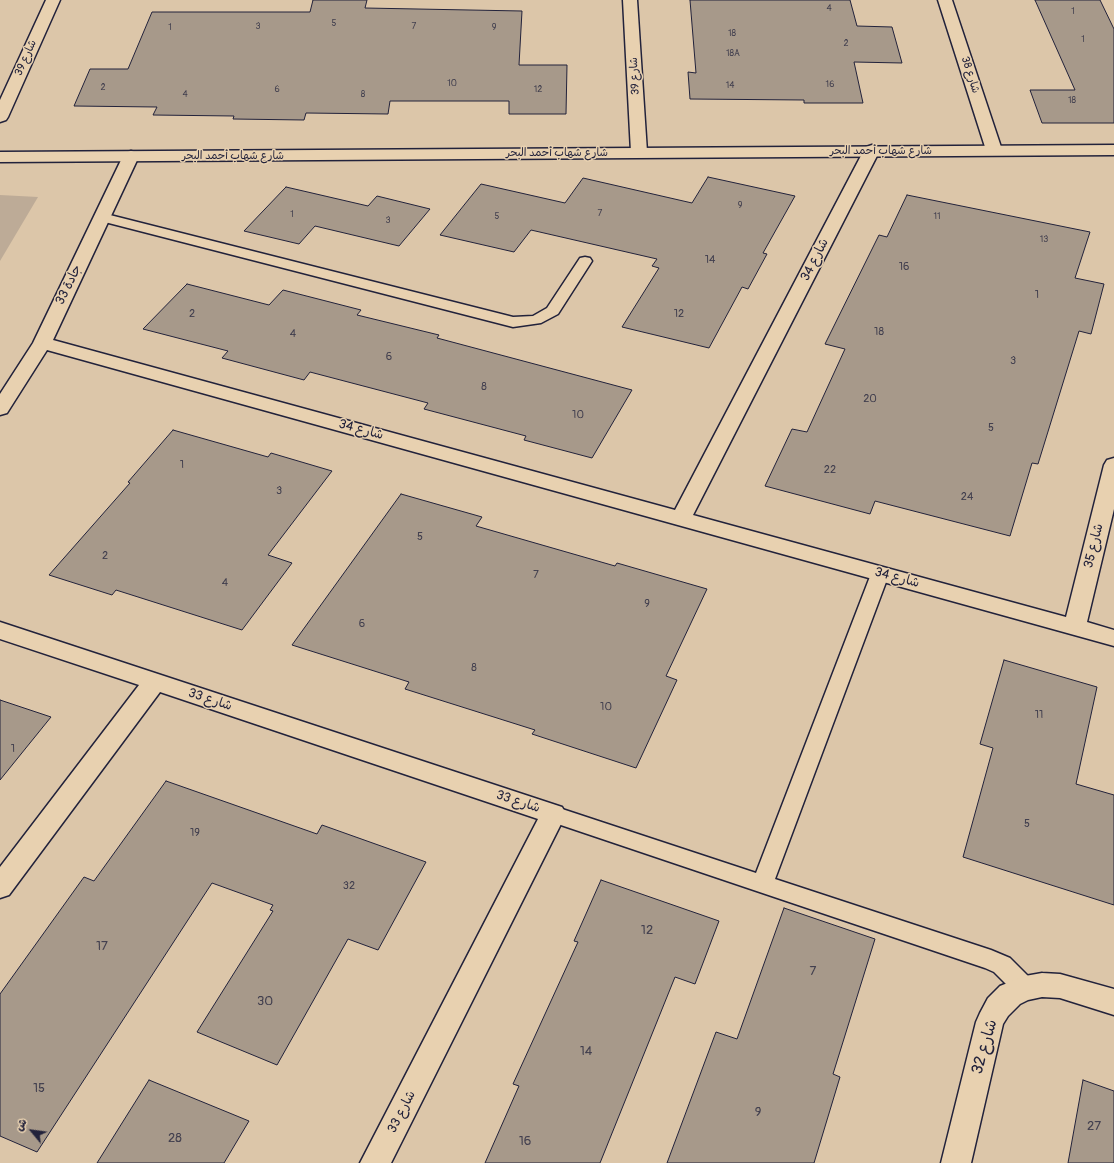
<!DOCTYPE html>
<html>
<head>
<meta charset="utf-8">
<style>
  body { margin:0 }
  #map { position:relative; width:1114px; height:1163px; overflow:hidden; background:#dcc6a9; font-family:Pangolin,"Playpen Sans Arabic",sans-serif }
  canvas { display:block }
  .north { position:absolute; left:12px; top:1111px; width:40px; height:40px; -webkit-text-stroke:3px #e8d1b0; paint-order:stroke; rotate:299deg; font-size:11px; font-weight:700; line-height:16px; text-align:center; color:#22223b }
  .north::after { content:''; display:block; margin:auto; width:14px; height:18px; background:#22223b; clip-path:polygon(50% 0,100% 100%,50% 72%,0 100%) }
</style>
</head>
<body>
<div id="map">
<canvas width="1114" height="1163"></canvas>
<div class="north">ش</div>
</div>
<script>
const ctx = document.querySelector('canvas').getContext('2d');
ctx.lineJoin = 'round';
function fill(path, color) { ctx.fillStyle = color; ctx.fill(path, 'evenodd'); }
const poly = rows => new Path2D(rows.map(r => 'M' + r).join(''));
function stroke(path, color, width, dash) { ctx.strokeStyle = color; ctx.lineWidth = width; ctx.lineCap = dash ? 'butt' : 'round'; ctx.setLineDash(dash || []); ctx.stroke(path); }
function write(font, color, halo, rows, align = 'center') {
  ctx.font = font + ' Pangolin,"Playpen Sans Arabic",sans-serif'; ctx.lineWidth = 3; ctx.setLineDash([]); ctx.textBaseline = 'middle'; ctx.strokeStyle = halo; ctx.fillStyle = color; for (const [text, x, y, turn = 0] of rows) {
    ctx.save(); ctx.translate(x, y); ctx.rotate((+turn || 0) * Math.PI / 180); ctx.textAlign = isNaN(turn) ? turn : align; if (halo) ctx.strokeText(text, 0, 0); ctx.fillText(text, 0, 0); ctx.restore();
  }
}
fill(poly([
  [0,195,38,197,0,261]
]), '#bdab97');
const building = poly([
  [313,0,367,0,365,8,522,11,519,65,567,65,566,114,509,114,509,101,390,101,388,114,306,113,304,120,233,119,234,116,153,115,157,107,74,106,90,69,128,69,152,12,310,12,313,0],
  [690,0,850,0,857,26,892,27,902,63,854,62,863,103,804,103,804,100,690,99,688,72,696,73,690,0],
  [1035,0,1100,0,1114,29,1114,123,1042,123,1030,90,1075,90,1035,0],
  [708,177,795,196,763,253,767,254,748,289,742,287,709,348,622,327,659,268,652,266,657,259,531,230,514,252,440,235,481,184,565,203,583,178,692,203,708,177],
  [286,187,368,206,377,196,430,209,399,246,315,226,299,244,244,231,286,187],
  [907,195,1090,232,1075,278,1104,284,1091,334,1079,331,1038,464,1032,463,1010,536,875,501,870,514,765,486,792,429,807,432,845,349,825,344,879,235,887,237,907,195],
  [187,284,269,305,283,290,361,310,357,315,439,335,437,338,632,390,592,458,524,440,526,436,424,409,428,403,310,372,304,380,222,358,228,351,143,329,187,284],
  [173,430,268,457,271,453,332,471,268,555,292,563,242,630,116,590,112,595,49,575,130,483,128,482,173,430],
  [401,494,482,517,476,526,615,566,617,563,707,589,666,676,677,680,636,768,532,734,535,730,405,689,409,682,292,645,401,494],
  [1004,660,1097,687,1076,784,1114,795,1114,905,963,857,993,748,980,744,1004,660],
  [0,700,51,717,0,780,0,700],
  [166,781,317,834,322,825,426,862,378,950,348,939,277,1065,197,1032,273,911,270,910,273,905,212,883,37,1152,0,1136,0,994,84,877,94,881,166,781],
  [601,880,719,921,695,984,675,977,600,1163,485,1163,519,1086,513,1084,578,942,574,941,601,880],
  [784,908,875,939,833,1074,840,1077,814,1163,667,1163,716,1032,737,1039,784,908],
  [149,1080,249,1121,224,1163,97,1163,149,1080],
  [1083,1080,1114,1091,1114,1163,1068,1163,1083,1080]
]);
fill(building, '#a7998a');
stroke(building, '#22223b', 1);
const service = poly([
  [102,213,513,317,533,316,547,308,580,258,585,257,590,258,592,261,558,314,541,323,513,327,97,220,95,217,97,214,102,213],
  [880,568,886,569,889,574,775,879,991,950,1010,958,1033,981,1036,988,1033,995,1025,998,1017,995,994,972,985,968,546,820,543,814,546,808,553,806,756,873,871,574,874,569,880,568]
]);
const minor = poly([
  [46,0,60,0,8,117,6,120,0,122,0,100,46,0],
  [623,0,637,0,647,152,645,155,639,157,633,155,631,152,623,0],
  [938,0,952,0,1002,150,1000,153,994,155,988,153,986,150,938,0],
  [872,145,878,147,880,150,693,515,1066,617,1104,465,1107,460,1114,458,1114,509,1087,622,1114,630,1114,646,47,350,7,413,0,415,0,394,33,343,123,156,125,153,131,151,137,153,139,156,53,340,675,510,864,150,866,147,872,145],
  [0,622,562,807,566,814,391,1163,360,1163,538,819,160,692,9,895,0,898,0,867,139,685,0,639,0,622],
  [1042,973,1060,974,1114,989,1114,1015,1060,998,1042,997,1028,1000,1020,1004,1008,1016,1003,1024,971,1163,941,1163,976,1022,980,1013,988,998,1000,986,1025,976,1042,973]
]);
const tertiary = poly([
  [1114,145,1114,155,0,162,0,152,1114,145]
]);
stroke(service, '#22223b', 3);
stroke(minor, '#22223b', 3);
stroke(tertiary, '#22223b', 3);
fill(service, '#e8d1b0');
fill(minor, '#e8d1b0');
fill(tertiary, '#e8d1b0');
write('9px', '#43404f', null, [
  ["4",829,9],
  ["1",1073,12],
  ["5",334,24],
  ["3",258,27],
  ["7",414,27],
  ["1",170,28],
  ["9",494,28],
  ["18",732,34],
  ["1",1083,40],
  ["2",846,44],
  ["18A",733,54],
  ["10",452,84],
  ["16",830,85],
  ["14",730,86],
  ["2",103,88],
  ["6",277,90],
  ["12",538,90],
  ["4",185,95],
  ["8",363,95],
  ["18",1072,101],
  ["9",740,206],
  ["7",600,214],
  ["1",292,215],
  ["5",497,217],
  ["11",937,217],
  ["3",388,221],
  ["13",1044,240]
]);
write('11px', '#22223b', '#e8d1b0', [
  ["شارع 39",26,58,-66],
  ["شارع 38",970,75,72],
  ["شارع 39",635,76,-93],
  ["شارع شهاب أحمد البحر",881,151],
  ["شارع شهاب أحمد البحر",557,153],
  ["شارع شهاب أحمد البحر",233,156]
]);
write('11px', '#43404f', null, [
  ["14",710,260],
  ["16",904,267],
  ["1",1037,295],
  ["2",192,314],
  ["12",679,314],
  ["18",879,332],
  ["4",293,334],
  ["6",389,357],
  ["3",1013,361],
  ["8",484,387],
  ["20",870,399],
  ["10",578,415],
  ["5",991,428],
  ["1",182,465],
  ["22",830,470],
  ["3",279,491],
  ["24",967,497],
  ["5",420,537],
  ["2",105,556],
  ["7",536,575],
  ["4",225,583],
  ["9",647,604],
  ["6",362,624],
  ["8",474,668],
  ["10",606,707],
  ["11",1039,715],
  ["1",13,749],
  ["5",1027,824],
  ["19",195,833],
  ["32",349,886]
]);
write('13px', '#22223b', '#e8d1b0', [
  ["شارع 34",815,260,-63],
  ["جادة 33",69,285,-64],
  ["شارع 34",361,430,15],
  ["شارع 35",1094,546,-76],
  ["شارع 34",897,578,15],
  ["شارع 33",210,700,18],
  ["شارع 33",518,802,18],
  ["شارع 33",402,1112,-63]
]);
write('13px', '#43404f', null, [
  ["12",647,931],
  ["17",102,947],
  ["7",813,972],
  ["30",265,1002],
  ["14",586,1052],
  ["15",39,1089],
  ["9",758,1113],
  ["27",1094,1127],
  ["28",175,1139],
  ["16",525,1142]
]);
write('16px', '#22223b', '#e8d1b0', [
  ["شارع 32",985,1047,-74]
]);
</script>
</body>
</html>
